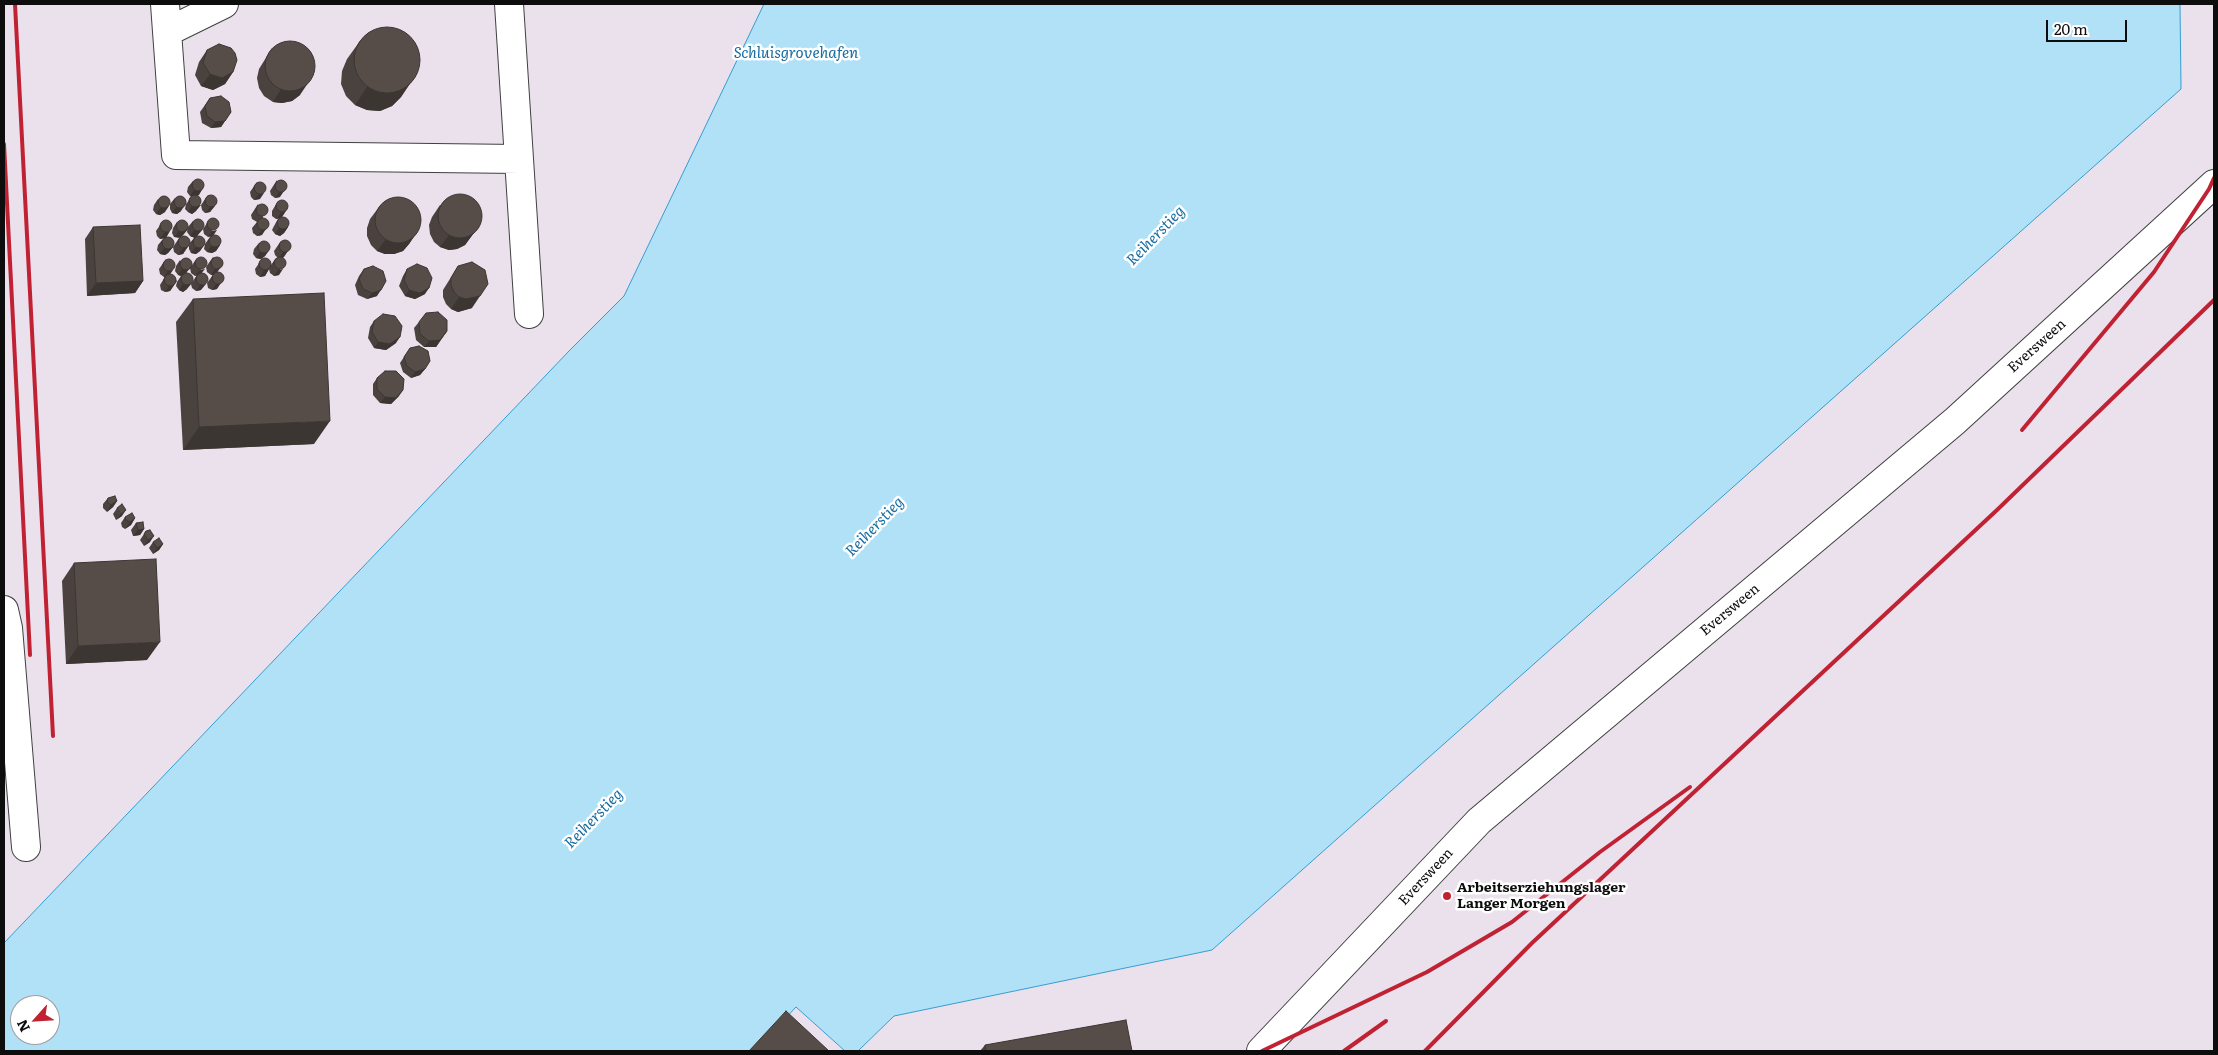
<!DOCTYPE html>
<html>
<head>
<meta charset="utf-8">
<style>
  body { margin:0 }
  #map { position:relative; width:2218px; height:1055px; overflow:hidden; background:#fffaed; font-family:Literata,serif }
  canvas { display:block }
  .frame { position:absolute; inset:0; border:5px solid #0d0d0d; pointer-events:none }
  .north { position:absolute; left:10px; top:995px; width:50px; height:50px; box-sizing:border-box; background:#fff; border:1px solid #9e9e9e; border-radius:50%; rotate:244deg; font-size:14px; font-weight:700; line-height:20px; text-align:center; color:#0d0d0d }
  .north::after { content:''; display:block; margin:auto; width:18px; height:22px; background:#c02233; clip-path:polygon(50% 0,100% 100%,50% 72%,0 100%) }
  .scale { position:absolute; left:2046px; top:20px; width:81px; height:22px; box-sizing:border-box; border:2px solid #0d0d0d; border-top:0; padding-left:6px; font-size:15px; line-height:18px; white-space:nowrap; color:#0d0d0d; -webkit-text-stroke:4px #fff; paint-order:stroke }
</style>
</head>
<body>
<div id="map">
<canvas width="2218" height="1055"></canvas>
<div class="frame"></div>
<div class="north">N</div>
<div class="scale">20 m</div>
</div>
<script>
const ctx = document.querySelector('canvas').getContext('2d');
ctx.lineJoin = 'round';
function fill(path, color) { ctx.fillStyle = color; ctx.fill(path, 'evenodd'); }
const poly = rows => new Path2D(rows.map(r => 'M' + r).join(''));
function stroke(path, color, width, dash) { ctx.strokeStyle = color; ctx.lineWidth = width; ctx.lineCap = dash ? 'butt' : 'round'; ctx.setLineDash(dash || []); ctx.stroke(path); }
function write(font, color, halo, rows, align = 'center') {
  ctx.font = font + ' Literata,serif'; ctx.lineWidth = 5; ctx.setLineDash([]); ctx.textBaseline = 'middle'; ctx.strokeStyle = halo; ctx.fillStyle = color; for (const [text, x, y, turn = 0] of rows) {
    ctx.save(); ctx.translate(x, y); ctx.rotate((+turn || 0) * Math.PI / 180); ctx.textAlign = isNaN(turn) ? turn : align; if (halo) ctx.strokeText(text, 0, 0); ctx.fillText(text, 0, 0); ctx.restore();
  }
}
fill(poly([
  [4,4,764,4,624,296,569,351,4,943],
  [2180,4,2214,4,2214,1051,858,1051,894,1016,1212,950,2181,86],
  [796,1007,845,1051,755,1051]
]), '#eae1ec');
const water = poly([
  [764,4,2180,4,2181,89,1212,950,894,1016,858,1051,845,1051,796,1007,755,1051,4,1051,4,943,569,351,624,296,764,4],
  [20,1005,50,1005,50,1035,20,1035,20,1005]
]);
fill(water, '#b0e1f7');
stroke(water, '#369cd0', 1);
const minor = poly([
  [165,4,176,155,519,159],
  [509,4,529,314],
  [167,32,224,4],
  [4,610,8,628,26,847],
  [1261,1051,1479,821,1955,421,2214,184]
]);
stroke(minor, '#404040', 30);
stroke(minor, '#fff', 28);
stroke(poly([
  [15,4,53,736],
  [4,144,30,655],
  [2022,430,2154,272,2209,189,2214,178],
  [1262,1051,1427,972,1512,922,1600,852,1690,787],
  [1344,1051,1386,1021],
  [1425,1051,1532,943,1997,510,2214,300]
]), '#c02233', 4);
fill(poly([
  [360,41,413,79,401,97,392,106,380,111,367,110,355,105,346,96,341,84,342,71,347,59],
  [272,48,300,95,292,101,282,103,273,102,264,96,259,88,257,78,259,69],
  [207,50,233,72,225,84,213,90,201,86,195,75,199,62],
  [210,98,231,112,221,127,211,128,202,123,200,112],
  [277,180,280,197,275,198,271,195,270,191],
  [193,181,203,188,197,196,196,211,192,214,188,212,185,209,186,204,192,197,190,196,187,192,188,187],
  [257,182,260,199,254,200,251,197,250,192],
  [208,195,217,202,210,212,205,213,202,210,201,205],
  [175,198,181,211,177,214,172,213,170,209,170,204],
  [158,199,165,212,160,215,156,214,153,210,154,205],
  [278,201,288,208,282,217,288,227,284,233,280,236,275,234,272,230,274,226,278,219,280,218,276,219,272,216,272,211],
  [258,204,263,217,262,235,257,236,253,233,252,228,257,222,252,219,251,215],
  [440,205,479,226,465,245,457,249,449,250,440,247,434,242,430,234,429,225,432,217],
  [379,207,417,232,409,244,403,251,394,254,385,254,377,251,371,245,367,236,367,228,370,219],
  [210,219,213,235,220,245,216,251,212,253,207,252,204,249,205,244,210,237,211,236,208,237,204,234,203,229],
  [163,221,166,237,173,247,168,253,165,255,160,254,157,250,158,245,163,239,165,238,160,239,157,236,156,231],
  [193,221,198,235,195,238,190,236,187,232,188,227],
  [177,222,188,229,183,235,181,237,190,244,183,254,178,255,174,252,173,247,180,237,174,237,172,233,173,228],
  [93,227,143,281,135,293,87,296,85,239],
  [194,238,204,245,200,251,196,254,191,253,189,249,189,244],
  [281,241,284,257,282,258,279,275,274,276,270,273,269,269,265,276,260,277,256,274,255,269,262,259,271,265,276,258,278,258,275,255,274,251],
  [259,243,269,250,265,256,261,259,256,258,253,254,254,249],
  [213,257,223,264,217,272,217,289,212,290,208,288,207,283,213,275,211,275,207,272,206,267],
  [197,258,202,273,201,290,196,291,192,288,191,284,197,275,195,276,191,273,190,268],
  [166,259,170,274,177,281,170,291,165,292,161,290,160,285,165,277,164,277,160,274,159,269],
  [180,260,187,273,187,289,183,292,179,290,176,286,177,282,181,276,178,275,175,271,176,266],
  [458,266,472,308,458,312,451,309,446,304,443,297,443,290],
  [364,269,377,296,367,299,358,295,355,285,359,276],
  [407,269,425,294,415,299,405,296,399,286,403,276],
  [193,299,314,444,183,450,176,322],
  [374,321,396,343,386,350,374,348,368,338,370,327],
  [419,322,447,331,436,347,424,347,416,340,414,328],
  [410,348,425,369,420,375,411,378,403,372,400,363],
  [377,378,399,396,391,404,380,403,373,395,373,384],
  [108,498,117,501,113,507,107,512,103,508,103,504],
  [117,508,122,516,116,520,113,514],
  [125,517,135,518,131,525,125,529,122,527,121,523],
  [136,523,144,529,140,535,133,536,131,530],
  [146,531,150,542,144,546,140,540],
  [153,542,163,544,159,550,153,554,149,548],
  [74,563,147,660,66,664,62,581],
  [985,1045,1132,1051,980,1051]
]), '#4a423f');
fill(poly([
  [233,72,225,84,213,90,201,86,210,74],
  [413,79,401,97,392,106,380,111,367,110,355,105,367,87],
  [308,83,300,95,292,101,282,103,273,102,281,89],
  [225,121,221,127,211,128,215,122],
  [203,188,199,195,195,197,190,196,194,190],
  [284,191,280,197,275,198,279,192],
  [264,193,260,199,254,200,259,194],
  [185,205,181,211,177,214,172,213,176,207],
  [201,205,196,211,192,214,188,212,192,206],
  [169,206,165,212,160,215,156,214,160,208],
  [215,206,210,212,205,213,210,207],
  [285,212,281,218,276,219,281,213],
  [479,226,465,245,457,249,449,250,440,247,449,235],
  [288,227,284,233,280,236,275,234,279,228],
  [188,229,183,235,179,238,174,237,179,231],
  [203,229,198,235,195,238,190,236,194,230],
  [266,229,262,235,257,236,262,230],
  [217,230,213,236,208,237,212,231],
  [170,231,166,238,160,239,165,232],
  [417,232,409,244,403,251,394,254,385,254,377,251,386,239],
  [204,245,200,251,196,254,191,253,196,247],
  [220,245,216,251,212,253,207,252,211,246],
  [173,247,168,253,165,255,160,254,164,248],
  [187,247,183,254,178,255,183,248],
  [269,250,265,256,261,259,256,258,260,252],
  [288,251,284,257,279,258,283,252],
  [191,267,186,273,182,276,178,275,182,269],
  [220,268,216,274,211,275,215,269],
  [205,269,200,275,195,276,200,270],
  [269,269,265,276,260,277,264,270],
  [283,269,279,275,274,276,278,270],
  [173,270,169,276,164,277,168,271],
  [143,281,135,293,87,296,96,283],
  [192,283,187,289,183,292,179,290,183,284],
  [221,283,217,289,212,290,216,284],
  [206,284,201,290,196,291,200,285],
  [174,285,170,291,165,292,169,286],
  [429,288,425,294,415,299,405,296,409,290],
  [381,290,377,296,367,299,372,293],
  [480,296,472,308,458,312,451,309,459,297],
  [447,331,436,347,424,347,429,341],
  [400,337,396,343,386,350,374,348,378,342],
  [425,369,420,375,411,378,415,372],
  [403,390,399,396,391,404,380,403,385,397],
  [330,421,314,444,183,450,199,427],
  [117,501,113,507,107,512,111,505],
  [126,510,122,516,116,520,121,514],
  [135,518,131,525,125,529,130,522],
  [144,529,140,535,133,536,138,530],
  [154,536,150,542,144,546,148,540],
  [163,544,159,550,153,554,157,548],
  [160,642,147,660,66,664,78,646]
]), '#3c3633');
const building = poly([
  '354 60a33 33 0 1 1 66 0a33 33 0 1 1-66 0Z',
  '265 66a25 25 0 1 1 50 0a25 25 0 1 1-50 0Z',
  [219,44,231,48,235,53,237,60,233,72,222,78,210,74,203,63,207,50,219,44],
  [221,96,229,102,231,112,225,121,215,122,207,116,205,106,210,98,221,96],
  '192 185a6 6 0 1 1 12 0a6 6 0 1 1-12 0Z',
  '275 186a6 6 0 1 1 12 0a6 6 0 1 1-12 0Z',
  '254 188a6 6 0 1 1 12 0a6 6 0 1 1-12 0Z',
  '438 216a22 22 0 1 1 44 0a22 22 0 1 1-44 0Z',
  '189 201a6 6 0 1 1 12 0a6 6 0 1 1-12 0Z',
  '205 201a6 6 0 1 1 12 0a6 6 0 1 1-12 0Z',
  '174 202a6 6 0 1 1 12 0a6 6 0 1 1-12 0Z',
  '158 202a6 6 0 1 1 12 0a6 6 0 1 1-12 0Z',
  '375 220a23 23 0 1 1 46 0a23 23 0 1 1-46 0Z',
  '276 206a6 6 0 1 1 12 0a6 6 0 1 1-12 0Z',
  '256 210a6 6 0 1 1 12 0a6 6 0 1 1-12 0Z',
  '277 223a6 6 0 1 1 12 0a6 6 0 1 1-12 0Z',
  '257 224a6 6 0 1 1 12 0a6 6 0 1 1-12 0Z',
  '207 224a6 6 0 1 1 12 0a6 6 0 1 1-12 0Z',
  '192 225a6 6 0 1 1 12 0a6 6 0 1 1-12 0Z',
  '176 226a6 6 0 1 1 12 0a6 6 0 1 1-12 0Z',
  '160 226a6 6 0 1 1 12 0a6 6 0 1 1-12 0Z',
  [140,225,143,281,96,283,93,227,140,225],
  '209 241a6 6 0 1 1 12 0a6 6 0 1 1-12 0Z',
  '178 242a6 6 0 1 1 12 0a6 6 0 1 1-12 0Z',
  '193 242a6 6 0 1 1 12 0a6 6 0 1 1-12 0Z',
  '162 243a6 6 0 1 1 12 0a6 6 0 1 1-12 0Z',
  '279 246a6 6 0 1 1 12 0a6 6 0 1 1-12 0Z',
  '258 247a6 6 0 1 1 12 0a6 6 0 1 1-12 0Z',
  '195 263a6 6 0 1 1 12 0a6 6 0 1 1-12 0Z',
  '274 263a6 6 0 1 1 12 0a6 6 0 1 1-12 0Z',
  '211 263a6 6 0 1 1 12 0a6 6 0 1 1-12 0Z',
  '180 264a6 6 0 1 1 12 0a6 6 0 1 1-12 0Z',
  '259 264a6 6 0 1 1 12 0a6 6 0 1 1-12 0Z',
  '163 265a6 6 0 1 1 12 0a6 6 0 1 1-12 0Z',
  [472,262,485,270,488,284,480,296,466,299,459,297,454,292,451,285,451,278,458,266,472,262],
  [417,264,427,268,432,278,429,288,420,293,409,290,404,280,407,269,417,264],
  [373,266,383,271,386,281,381,290,372,293,363,289,359,279,364,269,373,266],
  '212 278a6 6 0 1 1 12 0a6 6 0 1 1-12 0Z',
  '196 279a6 6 0 1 1 12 0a6 6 0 1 1-12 0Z',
  '181 279a6 6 0 1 1 12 0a6 6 0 1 1-12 0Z',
  '164 280a6 6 0 1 1 12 0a6 6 0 1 1-12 0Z',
  [324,293,330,421,199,427,193,299,324,293],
  [438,312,447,320,447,331,440,340,429,341,420,334,419,322,426,313,438,312],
  [383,314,395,316,402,326,400,337,390,344,378,342,372,332,374,321,383,314],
  [419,346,428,351,430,361,425,369,415,372,407,366,404,357,410,348,419,346],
  [385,371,396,371,404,379,403,390,396,398,385,397,377,389,377,378,385,371],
  [115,496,117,501,111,505,107,502,108,498,115,496],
  [122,504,126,510,121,514,117,508,122,504],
  [132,513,135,518,130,522,126,520,125,517,132,513],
  [143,522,144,529,138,530,136,523,143,522],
  [150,530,154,536,148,540,144,534,146,531,150,530],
  [159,538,163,544,157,548,153,542,159,538],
  [156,559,160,642,78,646,74,563,156,559],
  [786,1011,829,1051,749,1051,786,1011],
  [1126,1020,1132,1051,986,1051,985,1045,1126,1020]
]);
fill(building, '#564d49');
stroke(building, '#3c3633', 1);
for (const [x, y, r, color] of [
  [1447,896,5,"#c02233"]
]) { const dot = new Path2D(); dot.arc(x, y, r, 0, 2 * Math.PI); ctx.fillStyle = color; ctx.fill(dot); stroke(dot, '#fff', 2); }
write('14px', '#0d0d0d', '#fff', [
  ["Eversween",2037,346,-42],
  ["Eversween",1730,610,-40],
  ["Eversween",1426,877,-47]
]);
write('bold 14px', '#0d0d0d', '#fff', [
  ["Arbeitserziehungslager",1457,888],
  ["Langer Morgen",1457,904]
], 'left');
write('italic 15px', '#146ca1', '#fff', [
  ["Schluisgrovehafen",796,54],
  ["Reiherstieg",1156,236,-46],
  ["Reiherstieg",875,527,-46],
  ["Reiherstieg",594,819,-46]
]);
</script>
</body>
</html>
